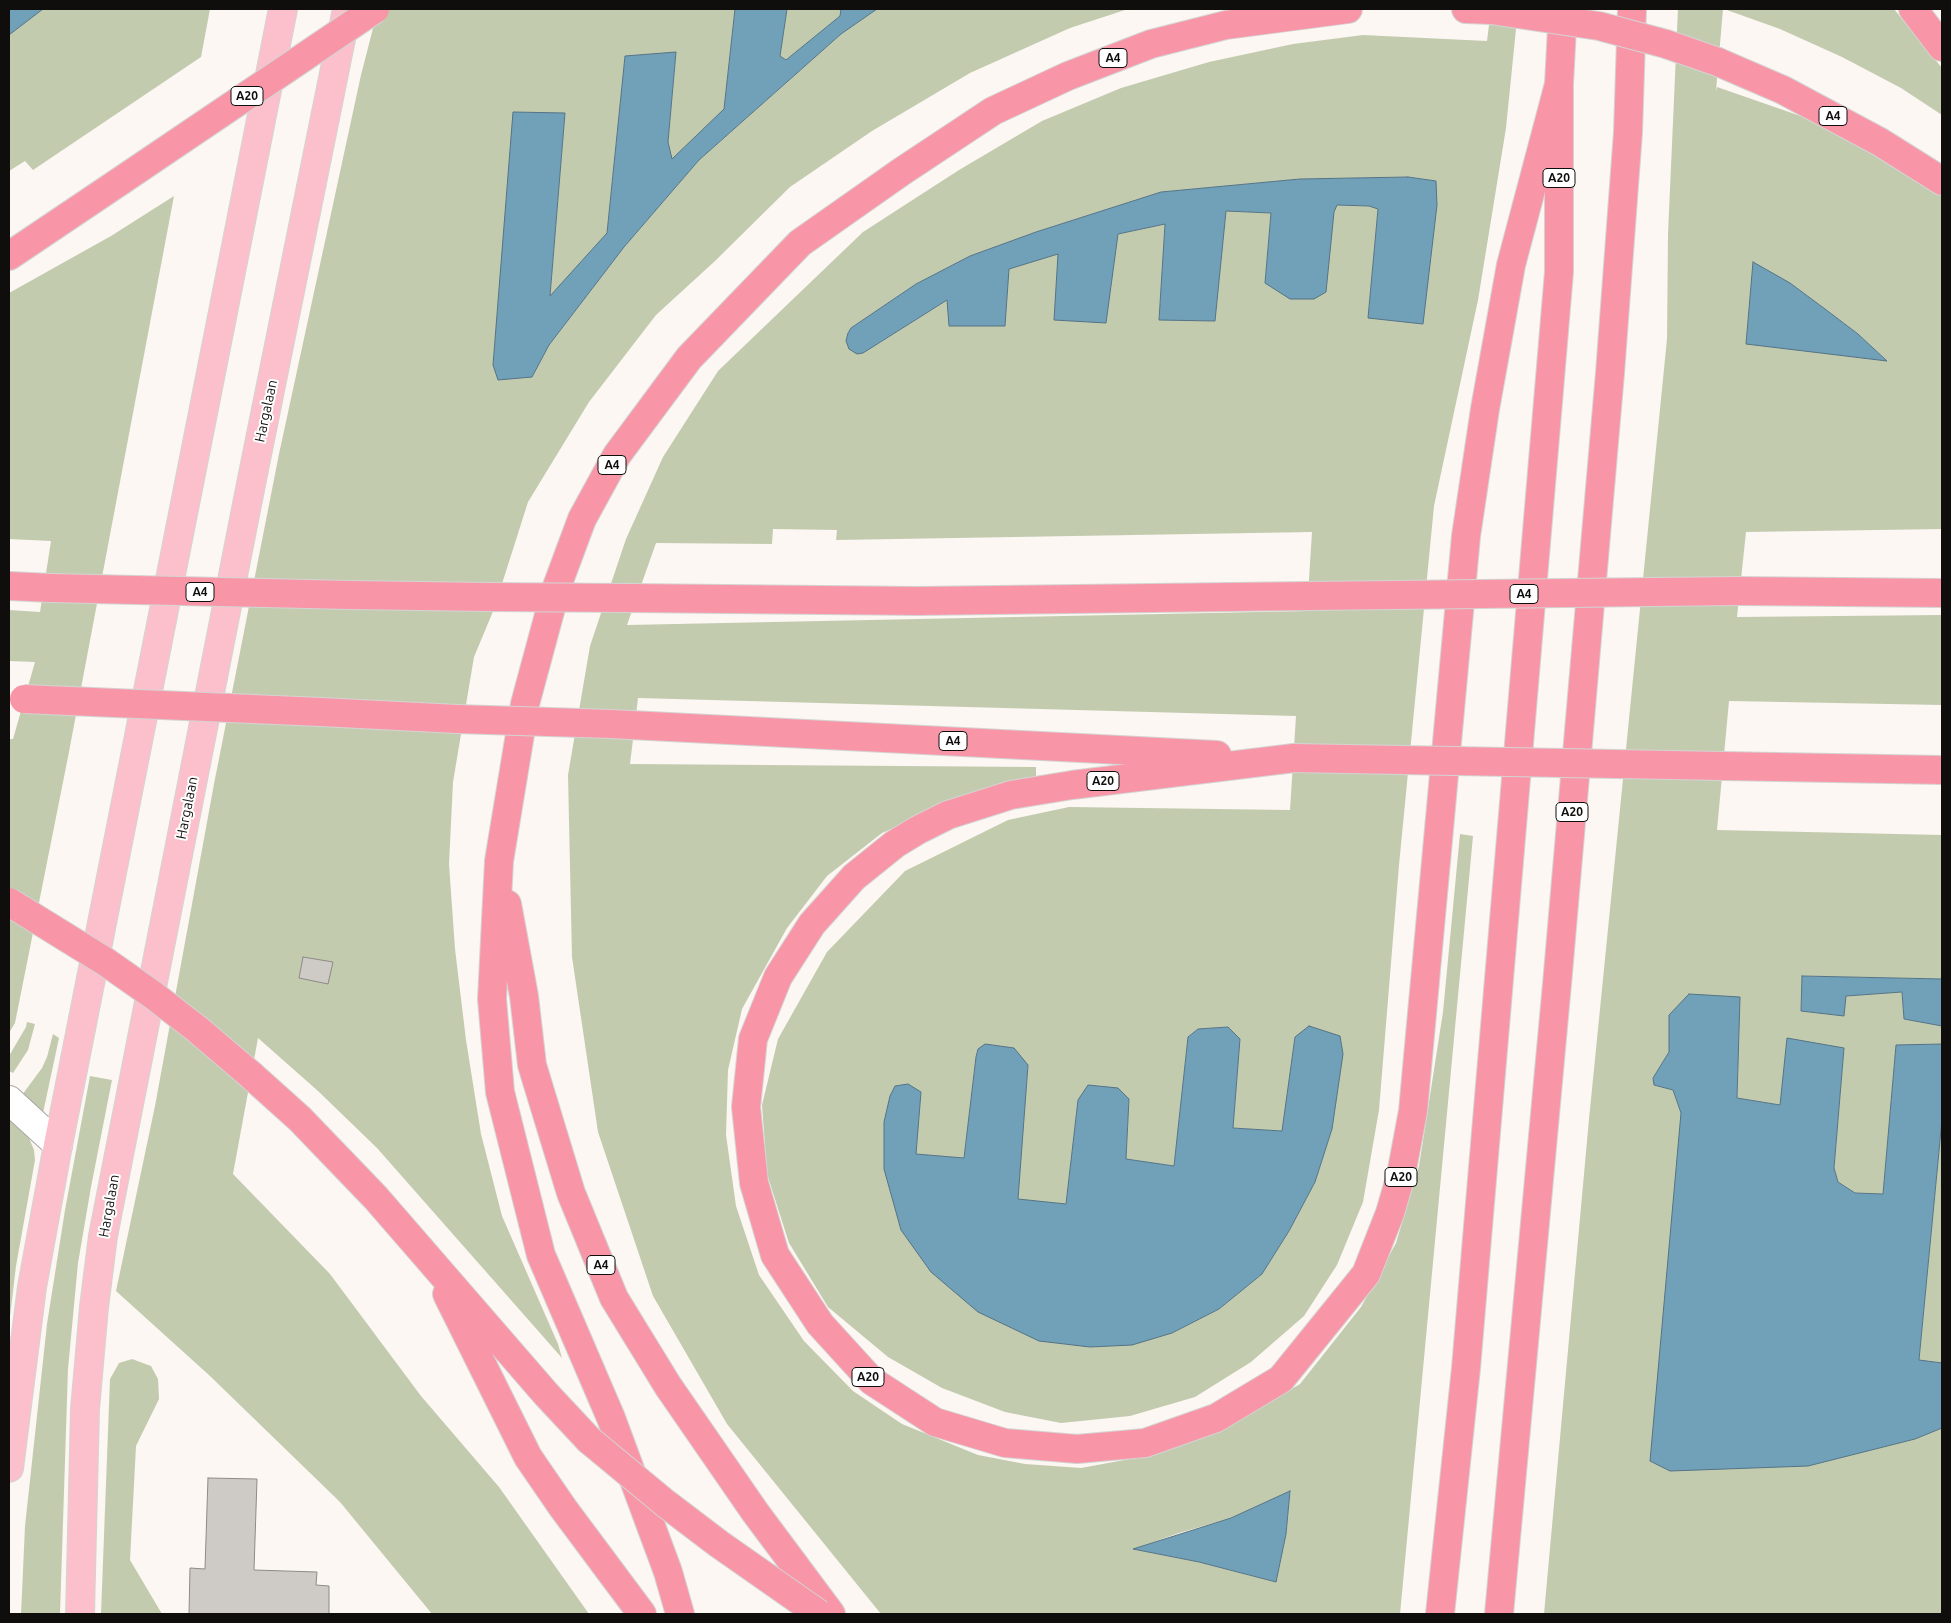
<!DOCTYPE html>
<html>
<head>
<meta charset="utf-8">
<style>
  body { margin:0 }
  #map { position:relative; width:1951px; height:1623px; overflow:hidden; background:#fcf7f2; font-family:Ubuntu,sans-serif }
  canvas { display:block }
  .frame { position:absolute; inset:0; border:10px solid #100e0d; pointer-events:none }
</style>
</head>
<body>
<div id="map">
<canvas width="1951" height="1623"></canvas>
<div class="frame"></div>
</div>
<script>
const ctx = document.querySelector('canvas').getContext('2d');
ctx.lineJoin = 'round';
function fill(path, color) { ctx.fillStyle = color; ctx.fill(path, 'evenodd'); }
const poly = rows => new Path2D(rows.map(r => 'M' + r).join(''));
function stroke(path, color, width, dash) { ctx.strokeStyle = color; ctx.lineWidth = width; ctx.lineCap = dash ? 'butt' : 'round'; ctx.setLineDash(dash || []); ctx.stroke(path); }
function write(font, color, halo, rows, align = 'center') {
  ctx.font = font + ' Ubuntu,sans-serif'; ctx.lineWidth = 4; ctx.setLineDash([]); ctx.textBaseline = 'middle'; ctx.strokeStyle = halo; ctx.fillStyle = color; for (const [text, x, y, turn = 0] of rows) {
    ctx.save(); ctx.translate(x, y); ctx.rotate((+turn || 0) * Math.PI / 180); ctx.textAlign = isNaN(turn) ? turn : align; if (halo) ctx.strokeText(text, 0, 0); ctx.fillText(text, 0, 0); ctx.restore();
  }
}
fill(poly([
  [43,9,210,9,201,57,33,170,25,161,9,171,9,35],
  [378,9,735,9,724,110,671,160,668,142,676,53,625,56,607,233,550,297,565,113,532,377,549,345,624,247,699,160,841,34,877,9,1128,9,1070,28,970,73,872,131,790,187,715,261,656,315,589,402,528,502,494,609,474,657,453,782,449,864,455,949,466,1040,481,1134,502,1216,558,1344,562,1358,377,1148,318,1091,258,1038,233,1174,330,1274,421,1396,499,1487,589,1614,432,1614,340,1502,210,1376,116,1291,155,1106,214,784,279,454,361,75],
  [787,9,841,9,840,16,786,60,780,56],
  [1491,9,1518,9,1506,128,1478,300,1434,506,1399,865,1379,1110,1363,1202,1337,1265,1304,1316,1251,1362,1195,1397,1130,1416,1061,1423,1005,1412,942,1388,888,1357,828,1307,789,1243,767,1174,762,1105,778,1039,827,952,905,871,1008,820,1069,807,1290,810,1296,716,638,698,630,764,1036,767,1036,777,995,785,882,833,827,876,787,928,742,1009,728,1070,726,1135,736,1206,759,1275,804,1341,853,1391,902,1424,978,1455,1025,1464,1081,1468,1157,1454,1233,1423,1300,1384,1361,1307,1396,1243,1419,1166,1443,1012,1460,834,1473,836,1400,1614,881,1614,727,1424,653,1296,598,1132,572,957,568,775,590,646,626,539,663,457,718,371,863,232,959,170,1042,121,1121,88,1209,62,1293,44,1363,35,1487,41],
  [1408,177,1436,181,1368,318,1378,209,1369,206,1336,205,1334,212,1265,283,1271,213,1226,211,1159,319,1165,224,1118,234,1009,269,947,300,863,353,848,333,851,328,916,284,970,256,1036,232,1161,192,1300,179],
  [773,529,837,530,836,540,1312,532,1307,611,627,625,656,543,772,544],
  [1228,1027,1240,1039,1233,1128,1283,1131,1295,1037,1332,1129,1315,1182,1289,1231,1262,1274,1219,1309,1172,1333,884,1169,921,1092,915,1154,964,1158,976,1057,978,1049,1028,1065,1017,1199,1066,1204,1078,1100,1129,1099,1126,1159,1174,1166,1188,1037,1198,1029],
  [1290,1491,1286,1534,1275,1582,1199,1562,1134,1549,1179,1533,1231,1518],
  [1678,9,1723,9,1716,91,1717,87,1812,120,1870,151,1942,194,1942,529,1746,532,1737,617,1942,615,1942,705,1729,701,1717,830,1942,835,1942,979,1802,976,1801,1010,1844,1016,1845,996,1902,992,1904,1019,1942,1026,1942,1044,1896,1046,1883,1194,1855,1193,1838,1182,1834,1168,1844,1048,1780,1105,1737,1098,1739,997,1669,1015,1669,1052,1653,1078,1654,1085,1673,1090,1681,1113,1808,1466,1914,1439,1942,1428,1942,1614,1544,1614,1589,1119,1667,339,1668,234],
  [1790,283,1858,334,1887,361],
  [1724,9,1894,9,1942,68,1942,115,1901,88,1842,57,1780,29],
  [174,196,68,757,15,1023,9,1033,9,739,13,739,35,662,9,661,9,610,40,612,51,541,9,539,9,293,111,236],
  [27,1022,35,1024,32,1035,28,1050,13,1073,9,1071,9,1056,26,1027],
  [53,1034,59,1038,43,1113,22,1095,42,1068,47,1057],
  [90,1076,112,1080,91,1187,78,1263,68,1369,60,1614,21,1614,25,1526,47,1324,65,1210],
  [9,1117,29,1138,34,1150,35,1160,16,1266,9,1325],
  [1942,1120,1942,1363,1919,1361],
  [132,1359,151,1366,158,1379,159,1399,136,1446,130,1560,162,1614,101,1614,110,1379,119,1363]
]), '#c3cbaf');
const water = poly([
  [9,9,43,9,9,35,9,9],
  [735,9,787,9,780,56,786,60,840,16,841,9,877,9,841,34,699,160,624,247,549,345,532,377,498,380,493,365,513,112,565,113,550,296,607,233,625,56,676,52,668,142,672,159,724,109,735,9],
  [1408,177,1436,181,1437,205,1423,324,1368,318,1378,209,1369,206,1337,205,1334,212,1326,292,1314,299,1290,299,1265,283,1271,213,1226,211,1215,321,1159,320,1165,224,1118,234,1106,323,1054,320,1058,254,1009,269,1005,326,949,326,947,300,863,353,857,354,849,349,846,341,848,333,851,328,916,284,970,256,1036,232,1161,192,1300,179,1408,177],
  [1753,262,1790,283,1825,309,1858,334,1887,361,1746,344,1753,262],
  [1802,976,1942,979,1942,1026,1904,1019,1902,992,1846,996,1844,1016,1801,1011,1802,976],
  [1689,994,1740,997,1737,1098,1780,1105,1787,1038,1844,1048,1834,1168,1838,1182,1855,1193,1883,1194,1896,1045,1942,1044,1942,1120,1919,1360,1942,1363,1942,1428,1915,1439,1808,1466,1670,1471,1650,1461,1681,1113,1673,1090,1654,1085,1653,1078,1669,1052,1669,1015,1689,994],
  [1309,1026,1340,1036,1343,1054,1332,1129,1315,1182,1289,1231,1262,1274,1219,1309,1172,1333,1132,1345,1090,1347,1039,1341,978,1312,931,1272,901,1230,884,1169,884,1122,890,1096,895,1086,908,1084,921,1092,916,1154,964,1158,976,1057,978,1049,985,1044,1014,1048,1028,1065,1018,1199,1066,1204,1078,1100,1088,1085,1118,1088,1129,1099,1126,1159,1174,1166,1188,1037,1198,1029,1228,1027,1240,1039,1233,1128,1282,1131,1295,1037,1309,1026],
  [1290,1491,1286,1534,1276,1582,1199,1562,1133,1549,1231,1518,1290,1491]
]);
fill(water, '#71a0b9');
stroke(water, '#547485', 1);
const building = poly([
  [303,957,333,962,328,984,299,978,303,957],
  [208,1478,257,1479,254,1570,317,1572,316,1585,329,1586,329,1614,189,1614,190,1568,205,1569,208,1478]
]);
fill(building, '#cecac5');
stroke(building, '#8e8a86', 1);
const minor = poly([
  [9,1100,58,1145]
]);
const major = poly([
  [9,1468,32,1287,58,1145,283,9],
  [80,1614,85,1409,94,1307,103,1236,252,479,347,9]
]);
const highway = poly([
  [1466,9,1491,10],
  [1913,9,1942,47],
  [1718,62,1783,90,1880,142,1942,181],
  [9,256,119,182],
  [9,586,51,588],
  [1740,591,1942,593],
  [350,595,489,597],
  [630,598,918,601,1308,596],
  [321,712,457,719],
  [611,724,1217,755],
  [1294,758,1072,785,1011,795,948,815,918,830,895,844,854,877,812,924,778,977,753,1039,746,1107,754,1183,775,1255,820,1324,872,1381,935,1422,1005,1443,1077,1449,1145,1443,1216,1418,1281,1379,1366,1274,1390,1213,1401,1175,1413,1111,1466,536,1485,409,1511,265,1559,84],
  [1723,766,1942,770],
  [507,904,524,996,532,1065,571,1193,614,1298,668,1386,755,1512,831,1614],
  [251,1075,300,1119,376,1198,546,1394,589,1440],
  [447,1294,528,1457,563,1508,642,1614],
  [680,1614,668,1572,611,1418,541,1255,500,1092,492,999,499,861,525,704,556,589,582,519,617,455,689,358,800,243,901,172,993,111,1068,76,1151,44,1226,25,1348,9],
  [1440,1614,1466,1368,1559,272,1559,84,1563,9],
  [1499,1614,1558,973,1610,373,1628,132,1632,9]
]);
stroke(minor, '#aaa5a1', 30);
stroke(major, '#d4d4d3', 30);
stroke(highway, '#d4d4d3', 30);
stroke(minor, '#fff', 28);
stroke(major, '#fbc0cb', 28);
stroke(highway, '#f896a8', 28);
const highwayBridge = poly([
  [1491,10,1599,26,1666,44,1718,62],
  [119,182,375,9],
  [51,588,350,595],
  [1308,596,1740,591],
  [489,597,630,598],
  [24,699,321,712],
  [457,719,611,724],
  [1294,758,1723,766],
  [9,902,106,962,153,995,197,1029,251,1075],
  [589,1440,665,1503,719,1544,819,1614]
]);
stroke(highwayBridge, '#d4d4d3', 30, []);
stroke(highwayBridge, '#f896a8', 28);
for (const [x, y, w] of [
  [1113,58,28],
  [247,96,32],
  [1833,116,28],
  [1559,178,32],
  [612,465,28],
  [200,592,28],
  [1524,594,28],
  [953,741,28],
  [1103,781,32],
  [1572,812,32],
  [1401,1177,32],
  [601,1265,28],
  [868,1377,32]
]) { const box = new Path2D(); box.roundRect(x - w / 2, y - 9.5, w, 19, 4); ctx.fillStyle = '#fff'; ctx.fill(box); stroke(box, '#100e0d', 1); }
write('bold 12px', '#100e0d', null, [
  ["A4",1113,58],
  ["A20",247,96],
  ["A4",1833,116],
  ["A20",1559,178],
  ["A4",612,465],
  ["A4",200,592],
  ["A4",1524,594],
  ["A4",953,741],
  ["A20",1103,781],
  ["A20",1572,812],
  ["A20",1401,1177],
  ["A4",601,1265],
  ["A20",868,1377]
]);
write('14px', '#100e0d', '#fff', [
  ["Hargalaan",266,411,-78],
  ["Hargalaan",187,808,-79],
  ["Hargalaan",109,1206,-80]
]);
</script>
</body>
</html>
